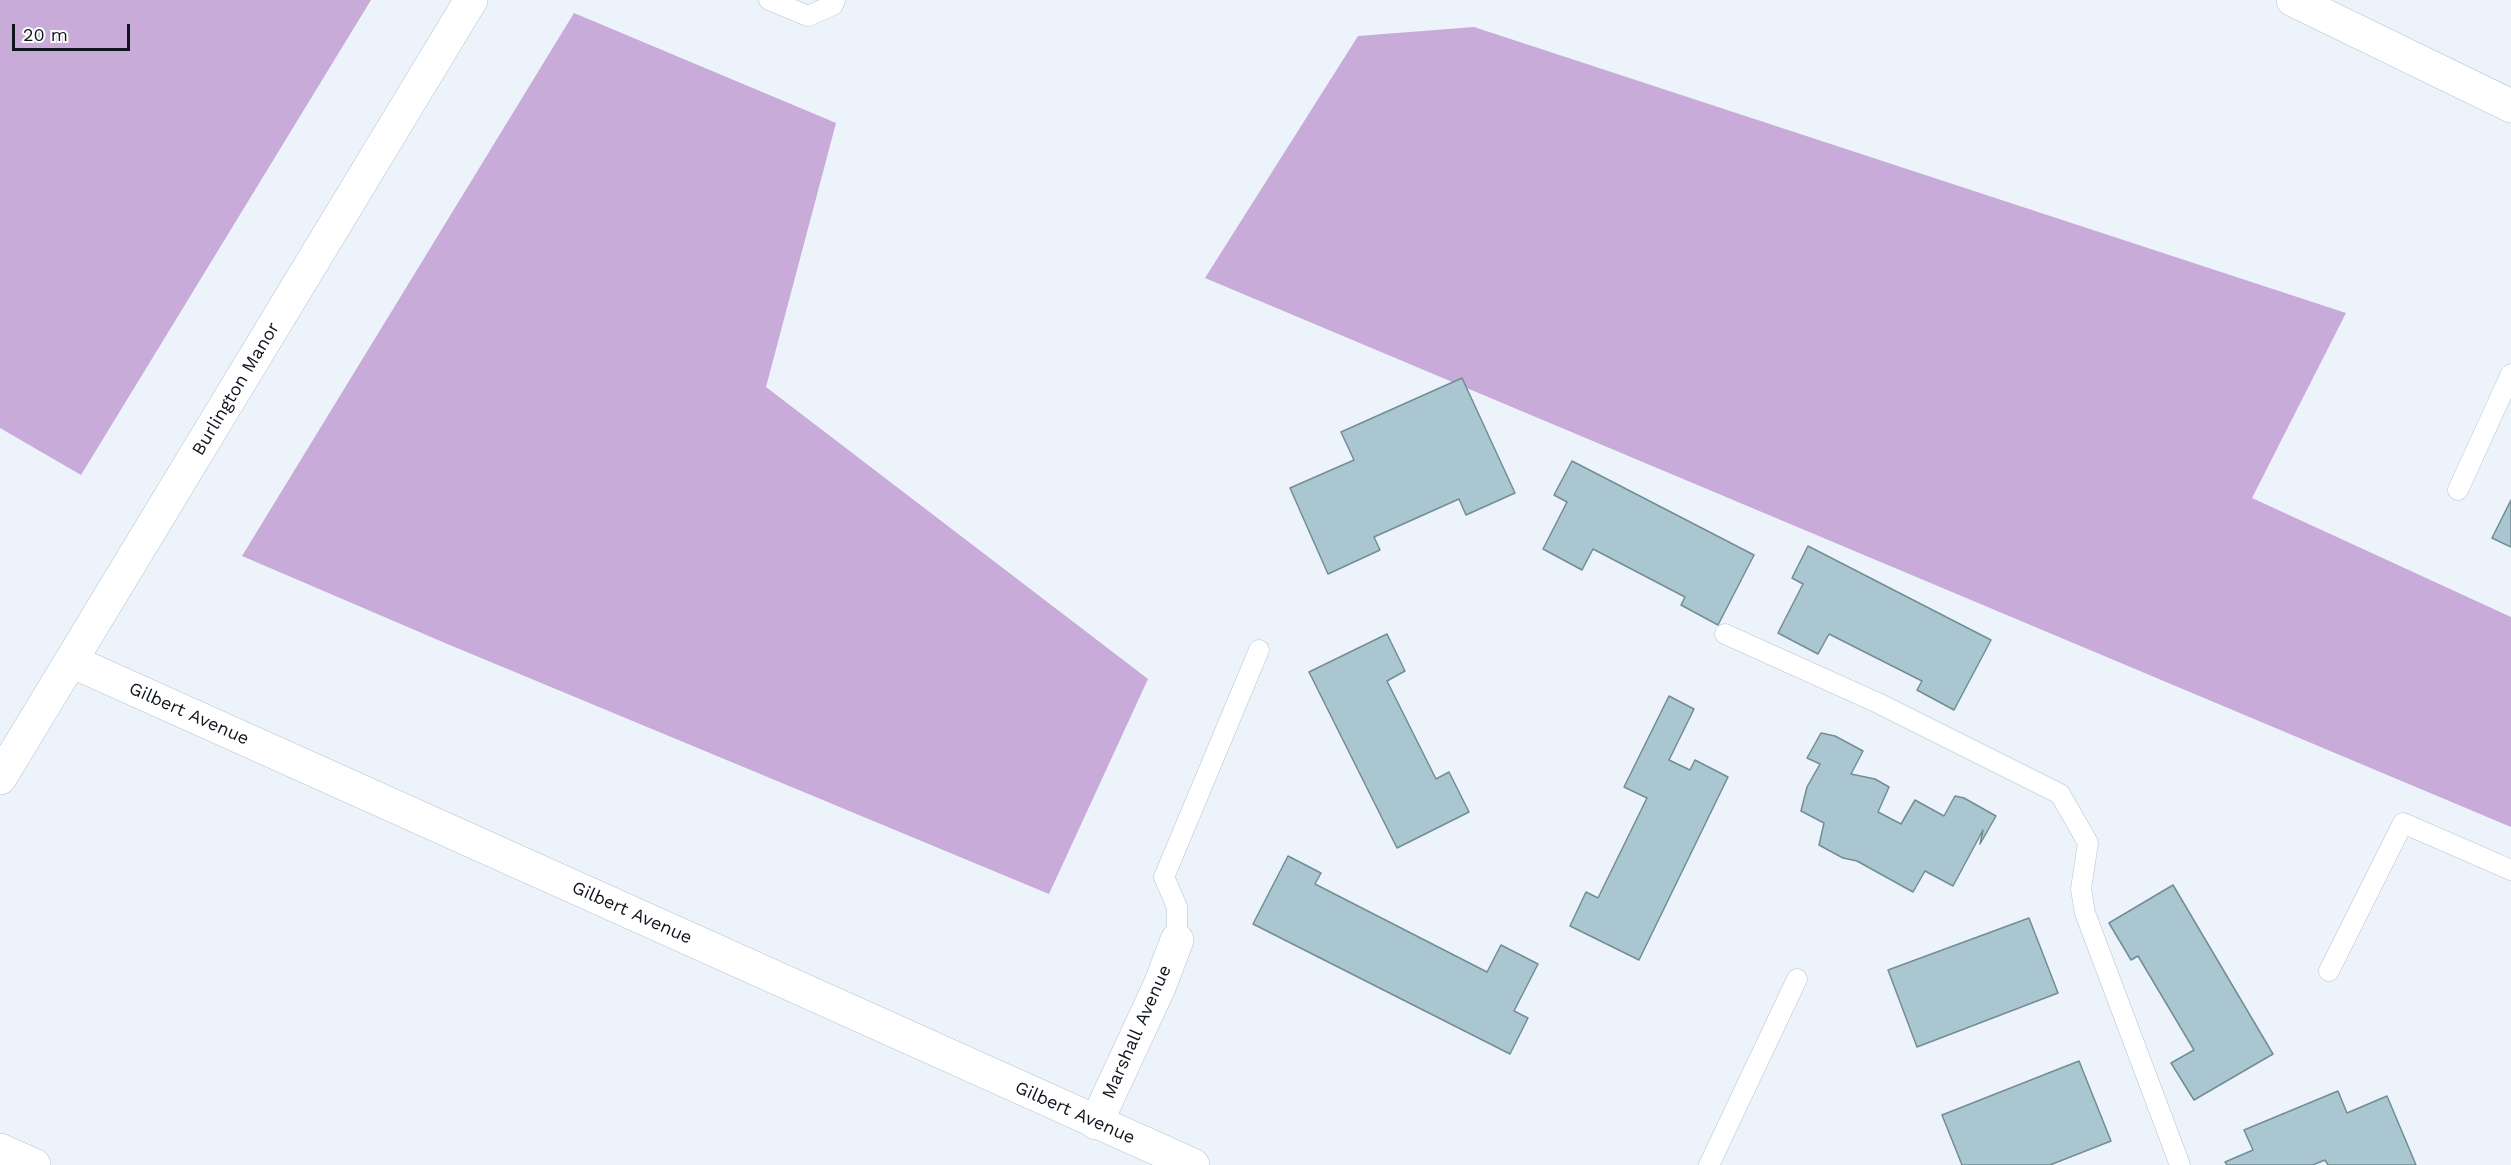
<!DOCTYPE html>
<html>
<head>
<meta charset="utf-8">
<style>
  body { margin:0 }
  #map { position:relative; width:2511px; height:1165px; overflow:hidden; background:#ecf3fb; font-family:"Work Sans",sans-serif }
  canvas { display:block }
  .scale { position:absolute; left:12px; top:24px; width:118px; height:27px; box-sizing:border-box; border:3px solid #10161d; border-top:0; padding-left:8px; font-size:18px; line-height:21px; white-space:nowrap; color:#10161d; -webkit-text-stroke:4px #fff; paint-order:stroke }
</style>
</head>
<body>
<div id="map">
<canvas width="2511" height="1165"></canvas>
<div class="scale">20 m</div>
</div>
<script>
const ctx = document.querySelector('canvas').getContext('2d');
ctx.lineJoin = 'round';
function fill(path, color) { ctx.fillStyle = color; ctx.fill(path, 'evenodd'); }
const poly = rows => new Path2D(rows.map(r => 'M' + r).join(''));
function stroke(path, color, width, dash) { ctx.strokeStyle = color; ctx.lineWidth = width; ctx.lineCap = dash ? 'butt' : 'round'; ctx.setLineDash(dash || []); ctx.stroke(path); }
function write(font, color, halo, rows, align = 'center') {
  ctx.font = font + ' "Work Sans",sans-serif'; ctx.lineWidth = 5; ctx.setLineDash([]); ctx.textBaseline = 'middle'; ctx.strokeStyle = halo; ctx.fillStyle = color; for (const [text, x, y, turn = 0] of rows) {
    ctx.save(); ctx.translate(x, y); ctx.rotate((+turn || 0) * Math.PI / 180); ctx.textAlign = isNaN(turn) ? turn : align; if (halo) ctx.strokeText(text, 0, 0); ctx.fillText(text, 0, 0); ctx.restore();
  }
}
fill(poly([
  [0,0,371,0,81,475,0,428],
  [574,13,836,123,766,387,1148,679,1049,894,445,643,242,556],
  [1474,27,2346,313,2252,498,2511,617,2511,827,1205,278,1358,36]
]), '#c8abd8');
const building = poly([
  [1462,378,1515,493,1466,515,1459,499,1374,537,1380,550,1328,574,1290,488,1354,460,1341,432,1462,378],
  [1572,461,1754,555,1718,625,1681,605,1685,597,1593,549,1582,570,1543,549,1567,502,1554,495,1572,461],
  [2511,500,2511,547,2492,538,2511,500],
  [1808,546,1991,640,1954,710,1917,690,1922,681,1829,634,1818,654,1778,633,1803,584,1792,578,1808,546],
  [1387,634,1405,671,1387,681,1436,779,1449,772,1469,812,1397,848,1309,672,1387,634],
  [1669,696,1694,709,1669,760,1690,770,1695,760,1728,777,1639,960,1570,926,1586,892,1598,898,1647,798,1624,787,1669,696],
  [1821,733,1835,736,1863,751,1851,774,1875,779,1889,787,1878,812,1901,824,1915,800,1944,816,1955,796,1964,798,1996,816,1980,844,1983,830,1953,886,1925,871,1913,892,1857,861,1843,858,1819,845,1824,823,1801,811,1807,787,1820,764,1807,758,1821,733],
  [1288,856,1321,873,1315,884,1487,972,1501,945,1538,964,1514,1011,1528,1018,1510,1054,1253,924,1288,856],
  [2173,885,2273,1054,2194,1100,2171,1063,2194,1050,2138,956,2131,960,2109,923,2173,885],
  [2029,918,2058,993,1917,1047,1888,970,2029,918],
  [2079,1061,2111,1141,2050,1165,1962,1165,1942,1115,2079,1061],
  [2338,1091,2347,1113,2387,1096,2416,1165,2328,1165,2325,1160,2313,1165,2227,1165,2225,1162,2253,1150,2244,1130,2338,1091]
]);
fill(building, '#aac6d0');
stroke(building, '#728d96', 1.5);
const service = poly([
  [769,0,808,16,833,5,835,0],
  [2458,490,2511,374],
  [1725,634,1878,703,2060,794,2088,843,2081,889,2085,913,2180,1165],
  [1177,940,1177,907,1164,877,1259,650],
  [2329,971,2403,823,2511,870],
  [1709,1165,1797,979]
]);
const minor = poly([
  [2293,0,2511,106],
  [71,661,1193,1165],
  [1096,1123,1160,985,1177,940]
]);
const tertiary = poly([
  [0,778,471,0],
  [0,1150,34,1165]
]);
stroke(service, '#b2c3d7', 21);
stroke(minor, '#b2c3d7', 34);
stroke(tertiary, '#b2c3d7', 34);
stroke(service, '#fff', 20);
stroke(minor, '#fff', 33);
stroke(tertiary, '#fff', 33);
write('18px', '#10161d', '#fff', [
  ["Burlington Manor",236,389,-59],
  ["Gilbert Avenue",189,714,24],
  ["Gilbert Avenue",632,913,24],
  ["Marshall Avenue",1137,1032,-66],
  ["Gilbert Avenue",1075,1113,24]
]);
</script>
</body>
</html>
